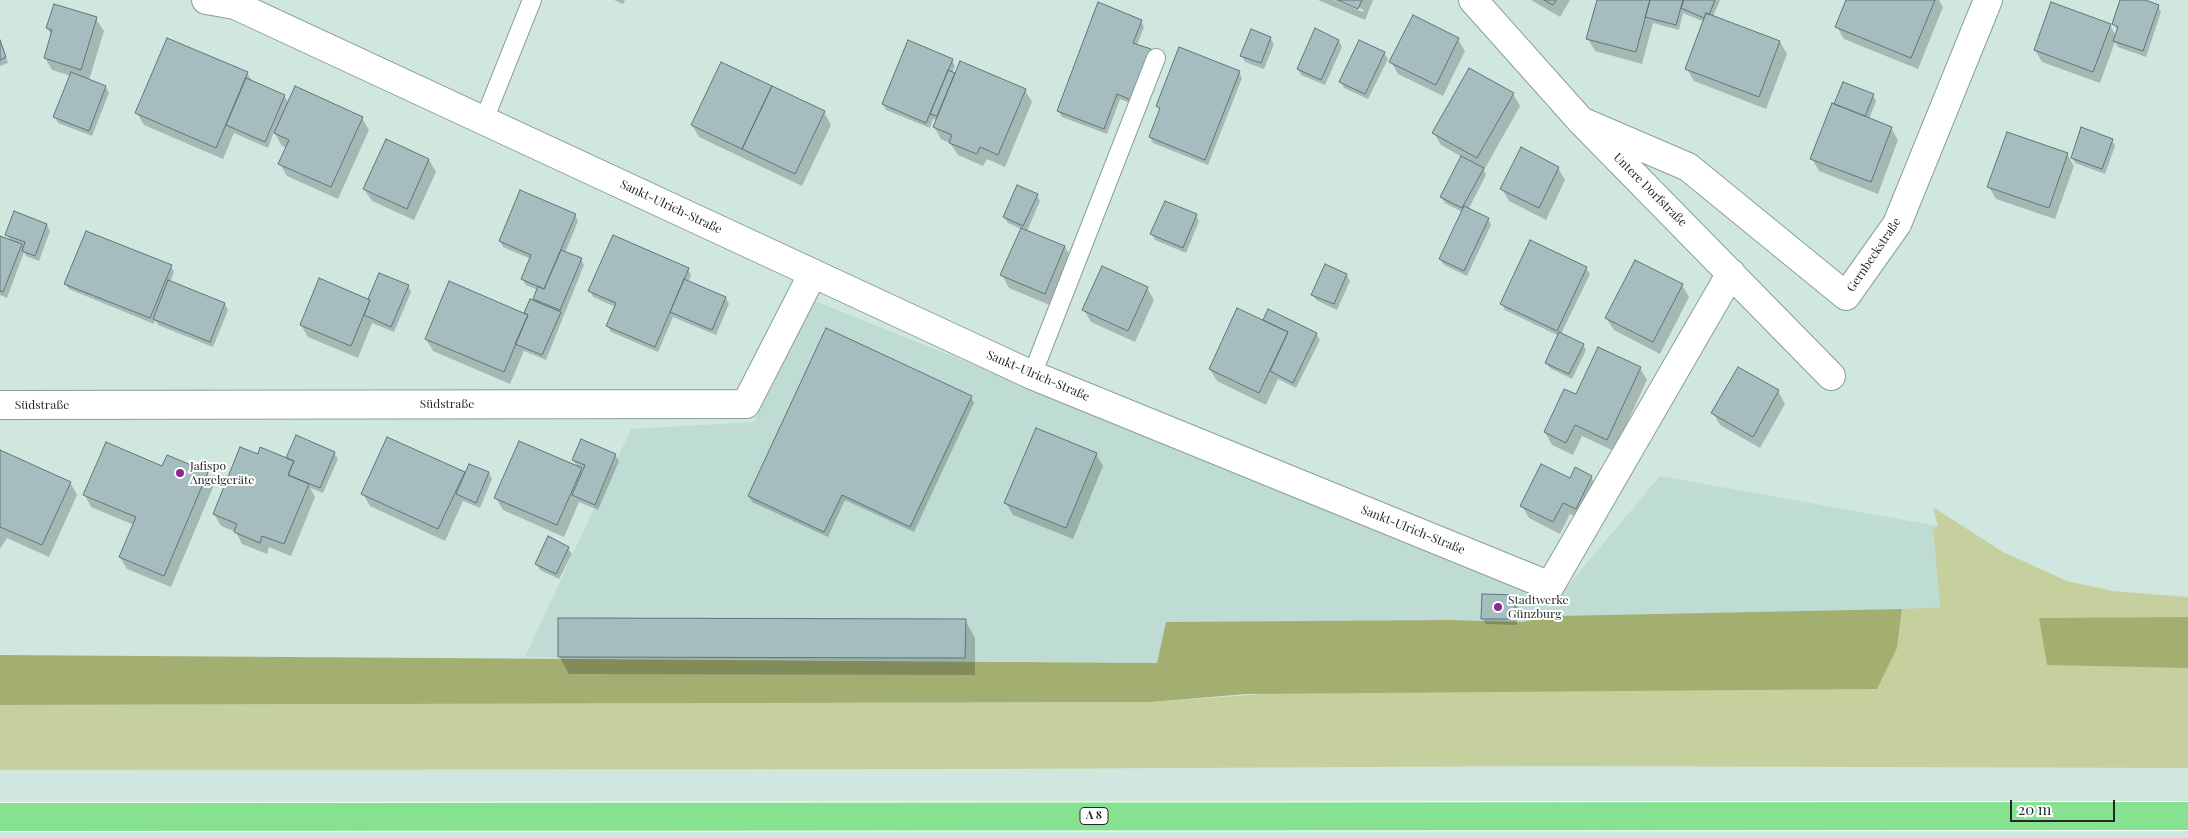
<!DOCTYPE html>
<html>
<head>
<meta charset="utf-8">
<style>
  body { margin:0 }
  #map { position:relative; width:2188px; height:838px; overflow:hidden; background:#d0e7e0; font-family:"Playfair Display",serif }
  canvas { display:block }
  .scale { position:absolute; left:2010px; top:800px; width:105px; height:22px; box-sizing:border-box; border:2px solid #202926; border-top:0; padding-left:6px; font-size:15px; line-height:18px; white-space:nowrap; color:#202926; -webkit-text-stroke:4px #fff; paint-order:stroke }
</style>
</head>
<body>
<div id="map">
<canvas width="2188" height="838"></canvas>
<div class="scale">20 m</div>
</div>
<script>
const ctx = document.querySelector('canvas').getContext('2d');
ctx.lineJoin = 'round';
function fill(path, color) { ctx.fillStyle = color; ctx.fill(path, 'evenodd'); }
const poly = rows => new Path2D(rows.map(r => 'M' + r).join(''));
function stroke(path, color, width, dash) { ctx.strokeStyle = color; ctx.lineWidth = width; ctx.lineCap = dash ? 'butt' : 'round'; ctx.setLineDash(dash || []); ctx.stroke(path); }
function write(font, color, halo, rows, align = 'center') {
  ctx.font = font + ' "Playfair Display",serif'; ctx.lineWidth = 4; ctx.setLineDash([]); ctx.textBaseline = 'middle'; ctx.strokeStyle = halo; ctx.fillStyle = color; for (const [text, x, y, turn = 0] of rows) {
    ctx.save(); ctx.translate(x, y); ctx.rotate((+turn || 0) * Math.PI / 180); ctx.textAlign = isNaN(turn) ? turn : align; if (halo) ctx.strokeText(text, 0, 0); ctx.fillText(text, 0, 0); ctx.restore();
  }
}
fill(poly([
  [815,301,1556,600,1660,476,1938,526,1933,529,1940,607,1902,609,1555,616,1521,622,1449,620,1166,623,1157,663,525,657,631,429,754,422]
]), '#bedcd3');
fill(poly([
  [1933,507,2003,552,2067,581,2113,591,2188,597,2188,768,1549,766,994,769,0,770,0,705,1151,702,1897,648,1902,609,1940,607,1933,529,1938,526]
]), '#c6d09f');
fill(poly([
  [1902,609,1897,648,1877,689,1246,694,1151,702,0,705,0,655,1157,663,1166,622,1449,620,1521,622,1555,616],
  [2188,617,2188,668,2047,665,2039,618]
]), '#a3af71');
fill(poly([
  [614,0,625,0,623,4],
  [1318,0,1334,0,1363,12,1364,10,1341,0,1373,0,1365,20],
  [1531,0,1570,0,1560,17],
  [1598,0,1720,0,1713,17,1780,42,1787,54,1766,109,1694,81,1687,69,1704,22,1683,13,1679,30,1653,23,1642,64,1595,51,1588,39],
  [1848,0,1939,0,1943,7,1918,69,1844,39,1837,27],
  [2121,0,2141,0,2158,6,2161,12,2146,57,2118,47,2115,42,2100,83,2042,62,2035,50,2110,25,2116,36,2118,31,2113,24],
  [96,19,104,31,89,80,106,87,109,93,92,136,58,123,55,117,71,76,52,70,45,58,52,36,47,28],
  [1141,21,1144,27,1137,45,1150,50,1153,56,1135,105,1120,99,1107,134,1062,117,1058,111],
  [1270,38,1274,44,1264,69,1245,62,1242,56],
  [1458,39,1465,51,1443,96,1398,74,1391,62],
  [0,40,8,63,0,66],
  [1339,41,1342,47,1325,85,1301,75,1298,69],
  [1384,53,1388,59,1368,99,1344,88,1341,82],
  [952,60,955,66,952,73,1025,90,1032,102,1005,167,987,159,983,166,958,155,950,143,941,139,934,127,937,120,933,119,930,128,886,110,883,104],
  [1239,72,1242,78,1208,165,1153,143,1150,137,1160,111,1157,106],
  [247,73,253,82,284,96,289,103,362,118,369,130,338,199,287,176,280,164,287,148,282,146,274,132,268,148,234,133,223,159,144,125,137,113],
  [1513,94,1520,106,1484,170,1486,175,1468,210,1488,219,1491,225,1467,276,1444,265,1440,259,1462,212,1445,203,1441,197,1462,157,1441,145,1434,133],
  [1873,95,1876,101,1869,119,1891,128,1898,140,1878,194,1819,171,1812,159,1833,105],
  [824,112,831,125,802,186,699,137,692,125],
  [2112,140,2115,146,2105,174,2075,163,2072,157],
  [2067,154,2074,166,2055,219,1996,199,1989,187],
  [429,160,436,172,414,220,372,201,364,189],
  [1558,168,1565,180,1546,220,1509,201,1502,189],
  [1037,195,1040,201,1027,231,1065,247,1072,259,1052,306,1009,288,1002,275,1021,229,1008,223,1004,217],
  [575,215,578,221,565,253,581,259,584,265,546,360,524,351,510,384,433,351,426,339,525,315,531,300,537,303,534,299,538,290,526,285,522,279,531,259,503,247,500,241],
  [1196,215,1199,221,1186,253,1155,240,1152,234],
  [47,225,50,231,39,261,26,256,24,252,7,298,0,295,0,238,11,242,7,235],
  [171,266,174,272,170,282,225,304,228,310,213,347,158,325,155,320,154,324,69,289,65,283],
  [1326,266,1347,275,1350,281,1337,310,1316,300,1312,294],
  [1586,268,1590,274,1561,334,1583,345,1586,350,1572,379,1550,368,1546,362,1559,336,1505,310,1502,304],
  [688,269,691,275,688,282,726,298,729,304,716,335,673,317,658,352,611,332,608,326,616,307,593,297,590,291],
  [380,275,408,286,411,292,394,332,372,323,358,358,308,337,301,325,369,300],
  [1682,285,1689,297,1660,354,1614,330,1606,318],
  [1147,288,1154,300,1135,342,1091,322,1084,310],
  [1268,311,1316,334,1320,340,1296,388,1278,379,1266,405,1217,381,1210,369,1263,322],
  [1640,368,1647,380,1614,451,1582,436,1573,455,1552,445,1545,432,1576,396],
  [1738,368,1778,391,1785,404,1760,448,1720,425,1713,413],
  [971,397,974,403,914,532,845,500,828,537,752,502,749,496],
  [0,451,70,482,77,495,49,557,7,538,0,549],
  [334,453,338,459,323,493,310,488,315,497,291,556,269,547,267,554,242,544,236,532,221,526,214,514,258,456,286,460],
  [1096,454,1103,466,1073,539,1013,515,1006,503],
  [615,455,619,461,598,510,579,502,564,537,503,510,496,498,578,468,573,460],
  [579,467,585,469,583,473],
  [470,465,489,473,492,479,480,508,463,501,445,541,370,506,363,494,464,473,465,476],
  [163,468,207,473,214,485,171,587,127,569,120,557,134,525,91,507,84,494],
  [1591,477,1598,489,1583,520,1570,514,1560,534,1529,518,1522,506,1570,480],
  [568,548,572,554,559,579,540,570,536,564],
  [1514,596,1518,602,1517,625,1486,624,1482,618],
  [965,620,975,638,975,675,569,674,559,656]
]), '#0003');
const building = poly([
  [1337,0,1362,0,1358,9,1337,0],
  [1544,0,1556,0,1553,5,1544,0],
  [1597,0,1650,0,1636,52,1586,39,1597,0],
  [1650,0,1683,0,1676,25,1645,17,1650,0],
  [1684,0,1715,0,1709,15,1706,13,1704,18,1681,8,1684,0],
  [1846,0,1935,0,1911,58,1835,27,1846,0],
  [2120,0,2145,0,2159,5,2143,51,2113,41,2118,27,2112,24,2120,0],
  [1098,2,1142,20,1133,43,1151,49,1131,100,1117,94,1104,129,1057,111,1098,2],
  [2051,2,2111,24,2093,72,2034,50,2051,2],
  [54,4,97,17,81,70,44,58,52,30,46,28,54,4],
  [1706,13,1780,41,1759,97,1685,69,1706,13],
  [1413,15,1459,38,1436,85,1389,62,1413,15],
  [1315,28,1339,40,1321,80,1297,69,1315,28],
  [1251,29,1271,37,1261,63,1240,56,1251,29],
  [167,38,248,72,216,148,135,113,167,38],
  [0,40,6,57,0,60,0,40],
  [908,40,953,59,926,123,882,104,908,40],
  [1359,40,1385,52,1365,94,1339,82,1359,40],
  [1179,47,1240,71,1205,160,1149,137,1160,108,1156,106,1179,47],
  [960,61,1026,89,998,155,980,147,977,154,949,143,952,135,933,127,960,61],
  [721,62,772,86,742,149,691,125,721,62],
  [1469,68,1514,93,1477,158,1432,133,1469,68],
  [948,70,955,73,937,116,930,114,948,70],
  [71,72,106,86,89,131,53,117,71,72],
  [246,78,285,95,265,142,226,125,246,78],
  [1843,82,1874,94,1865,116,1834,104,1843,82],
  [295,86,363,117,331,187,278,164,289,140,274,133,295,86],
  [772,86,825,111,795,174,742,149,772,86],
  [1832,103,1892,127,1871,182,1810,159,1832,103],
  [2081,127,2113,139,2102,169,2071,158,2081,127],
  [2007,132,2068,153,2049,208,1987,187,2007,132],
  [386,139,429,159,407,209,363,189,386,139],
  [1521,147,1559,167,1539,208,1500,189,1521,147],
  [1461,156,1484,168,1462,208,1440,197,1461,156],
  [1017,185,1038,194,1023,226,1003,217,1017,185],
  [520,190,576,214,544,289,521,279,531,255,499,241,520,190],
  [1165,201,1197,214,1183,248,1150,234,1165,201],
  [1464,206,1489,218,1464,271,1439,259,1464,206],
  [14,211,47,224,35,256,22,251,25,242,5,235,14,211],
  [1021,228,1065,246,1045,294,1000,275,1021,228],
  [86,231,172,265,150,318,64,284,86,231],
  [613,235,689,268,655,347,606,326,616,303,588,291,613,235],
  [0,236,22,244,3,292,0,291,0,236],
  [1530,240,1587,267,1557,331,1500,304,1530,240],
  [561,250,582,258,560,310,533,299,538,286,544,289,561,250],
  [1635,260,1683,284,1653,342,1605,318,1635,260],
  [1325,264,1347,274,1334,304,1311,295,1325,264],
  [1102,266,1148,287,1128,331,1082,310,1102,266],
  [379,273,409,285,391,327,364,315,370,300,368,299,379,273],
  [319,278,370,300,351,346,300,325,319,278],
  [684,279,726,297,712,330,670,312,684,279],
  [168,280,225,303,210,342,153,319,168,280],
  [449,281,528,315,504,372,425,339,449,281],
  [530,299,561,312,542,355,515,344,528,315,524,313,530,299],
  [1237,308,1288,332,1259,393,1209,369,1237,308],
  [1268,309,1317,333,1293,383,1270,371,1288,332,1263,320,1268,309],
  [826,328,972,396,910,527,842,495,824,532,748,496,826,328],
  [1559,332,1584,344,1569,374,1545,363,1559,332],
  [1598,347,1641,367,1607,440,1575,425,1566,443,1544,432,1564,389,1576,394,1598,347],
  [1738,367,1779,390,1753,437,1711,413,1738,367],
  [1036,428,1097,453,1066,528,1004,503,1036,428],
  [296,435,335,452,320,488,288,475,294,461,286,458,296,435],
  [387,437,465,472,438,529,361,494,387,437],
  [581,439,616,454,595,505,572,495,585,465,572,460,581,439],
  [519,441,582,468,557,525,494,498,519,441],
  [106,442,162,466,167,455,208,472,164,576,119,557,136,517,83,495,106,442],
  [240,447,258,454,260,447,294,461,288,475,309,484,284,544,262,536,260,543,234,532,237,524,213,514,240,447],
  [0,450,71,482,42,545,0,527,0,450],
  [469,464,489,472,476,503,456,494,469,464],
  [1541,464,1570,478,1575,467,1592,476,1576,509,1563,503,1553,522,1520,506,1541,464],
  [548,536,569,547,556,574,535,564,548,536],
  [1482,594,1515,595,1515,619,1481,619,1482,594],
  [558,618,966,619,965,658,558,657,558,618]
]);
fill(building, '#a6bdc0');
stroke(building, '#5f7477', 1);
const lane = poly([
  [484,120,532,0],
  [1032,375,1156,58]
]);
const street = poly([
  [206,0,235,5,1032,375,1550,586,1731,273],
  [1473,0,1581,121,1831,376],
  [1581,121,1688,167,1846,296,1897,224,1988,0],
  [0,405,746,404,813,273]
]);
const highway = poly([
  [0,817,2188,816]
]);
stroke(lane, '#8a9f99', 20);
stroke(street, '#8a9f99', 30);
stroke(highway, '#fff', 30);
stroke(lane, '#fff', 18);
stroke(street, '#fff', 28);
stroke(highway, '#86e290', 28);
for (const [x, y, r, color] of [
  [180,473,5,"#8a2b94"],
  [1498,607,5,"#8a2b94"]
]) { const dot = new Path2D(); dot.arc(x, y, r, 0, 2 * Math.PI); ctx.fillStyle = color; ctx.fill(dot); stroke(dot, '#fff', 2); }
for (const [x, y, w] of [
  [1094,816,28]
]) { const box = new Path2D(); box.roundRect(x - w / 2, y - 8.5, w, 17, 4); ctx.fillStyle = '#fff'; ctx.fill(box); stroke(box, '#202926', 1); }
write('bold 11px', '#202926', null, [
  ["A 8",1094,816]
]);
write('12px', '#202926', '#fff', [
  ["Untere Dorfstraße",1650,190,45],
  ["Sankt-Ulrich-Straße",671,207,25],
  ["Gernbeckstraße",1874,255,-56],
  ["Sankt-Ulrich-Straße",1038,376,23],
  ["Südstraße",447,404],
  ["Südstraße",42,405],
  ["Sankt-Ulrich-Straße",1413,530,22]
]);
write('12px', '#202926', '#fff', [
  ["Jafispo",190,466],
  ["Angelgeräte",190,480],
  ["Stadtwerke",1508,600],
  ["Günzburg",1508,614]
], 'left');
</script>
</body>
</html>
